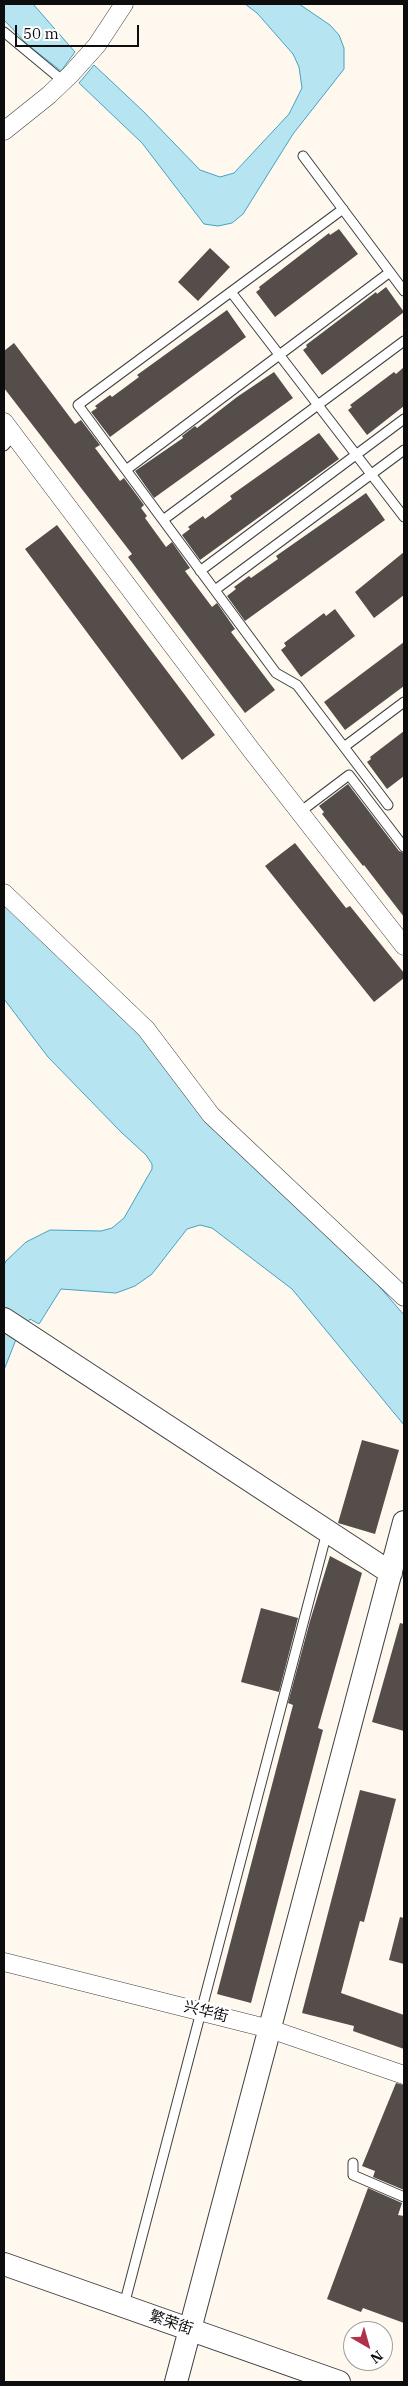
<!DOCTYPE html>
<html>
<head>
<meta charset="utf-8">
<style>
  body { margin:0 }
  #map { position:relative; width:408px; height:2386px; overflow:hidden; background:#fef8ee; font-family:"IBM Plex Serif",serif }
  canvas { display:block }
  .frame { position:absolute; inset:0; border:5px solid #0d0d0d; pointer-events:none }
  .north { position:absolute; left:343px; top:2321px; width:50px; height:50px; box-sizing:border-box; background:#fff; border:1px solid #9e9e9e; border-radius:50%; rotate:142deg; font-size:14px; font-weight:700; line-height:20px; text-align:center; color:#0d0d0d }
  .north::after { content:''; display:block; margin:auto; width:18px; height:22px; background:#b1314b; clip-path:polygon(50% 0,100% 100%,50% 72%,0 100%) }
  .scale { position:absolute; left:15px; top:25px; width:124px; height:22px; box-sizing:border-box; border:2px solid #0d0d0d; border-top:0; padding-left:6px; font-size:15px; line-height:18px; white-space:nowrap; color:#0d0d0d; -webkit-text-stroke:4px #fff; paint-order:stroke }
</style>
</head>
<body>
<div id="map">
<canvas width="408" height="2386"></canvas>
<div class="frame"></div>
<div class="north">N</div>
<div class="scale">50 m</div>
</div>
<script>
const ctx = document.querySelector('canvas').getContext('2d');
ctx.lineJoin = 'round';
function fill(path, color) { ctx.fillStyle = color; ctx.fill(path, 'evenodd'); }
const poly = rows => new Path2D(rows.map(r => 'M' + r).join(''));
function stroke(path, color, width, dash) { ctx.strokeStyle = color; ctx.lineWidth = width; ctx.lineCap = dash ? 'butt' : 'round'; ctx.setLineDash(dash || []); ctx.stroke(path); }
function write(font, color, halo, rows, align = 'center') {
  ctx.font = font + ' "IBM Plex Serif","Noto Sans SC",serif'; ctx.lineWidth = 5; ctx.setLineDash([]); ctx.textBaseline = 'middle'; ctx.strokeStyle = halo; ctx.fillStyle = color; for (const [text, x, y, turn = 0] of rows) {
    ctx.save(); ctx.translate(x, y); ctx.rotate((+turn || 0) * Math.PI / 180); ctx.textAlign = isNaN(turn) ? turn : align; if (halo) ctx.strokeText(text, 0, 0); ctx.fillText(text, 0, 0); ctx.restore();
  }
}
const water = poly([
  [4,4,33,4,75,52,61,71,28,45,4,20,4,4],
  [245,4,299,4,330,25,339,35,344,48,344,69,293,134,243,214,232,223,218,226,204,224,142,143,79,83,94,65,144,112,200,170,220,177,234,173,289,114,302,88,299,67,293,54,257,13,245,4],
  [4,902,89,987,119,1011,372,1278,404,1315,404,1425,292,1289,212,1228,200,1225,187,1229,152,1274,135,1286,116,1293,61,1289,39,1324,30,1319,15,1342,4,1370,4,1265,6,1261,26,1242,50,1230,101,1231,112,1228,124,1218,152,1169,152,1164,146,1155,121,1132,48,1057,4,999,4,902]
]);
fill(water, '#b7e4f1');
stroke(water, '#45a2c1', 1);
fill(poly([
  [339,229,358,254,275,317,256,292,260,289,259,287,329,233,330,235],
  [210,248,230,267,198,301,178,282],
  [386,287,404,312,322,375,303,350,307,347,306,345,376,292,377,294],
  [227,310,246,337,110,437,91,412,97,408,95,406,110,395,112,397,139,377,137,375],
  [14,343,75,424,81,420,100,445,95,448,120,481,124,478,144,505,141,508,147,516,145,518,166,547,172,542,190,568,185,571,212,607,217,603,235,629,231,632,275,690,245,713,128,557,132,554,4,388,4,351],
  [404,367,404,406,367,435,348,410,352,407,350,405,394,372,396,374],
  [274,372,293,398,154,498,135,471,183,438,182,436,195,426,197,428,237,397],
  [319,433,339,459,200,560,182,535,190,529,188,527,203,516,205,519,232,499,230,496],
  [366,493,385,520,245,621,227,596,236,589,234,587,249,576,251,578,278,559,276,556],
  [57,525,215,735,182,760,25,549],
  [404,552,404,595,374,618,355,592],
  [335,609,355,636,301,677,281,650,286,646,284,643,324,613,326,616],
  [404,642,404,686,345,730,324,702],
  [404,731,404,776,387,789,367,762,371,759,370,757],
  [348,784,399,851,404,853,404,917,364,865,363,866,322,814,324,812,319,806],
  [295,843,346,908,350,906,404,973,404,978,374,1002,265,866],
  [362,1440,399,1450,375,1534,338,1523],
  [330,1556,362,1573,318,1728,323,1730,251,2003,217,1994,293,1705,288,1703,310,1621],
  [261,1608,298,1618,279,1692,241,1682],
  [400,1623,404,1624,404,1731,372,1722],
  [360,1790,396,1799,364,1922,360,1921,341,1993,404,2015,404,2049,353,2031,354,2026,302,2013],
  [400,1917,404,1918,404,1964,389,1960],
  [396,2083,404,2085,404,2190,373,2177,375,2171,362,2166],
  [368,2188,402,2203,398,2215,404,2216,404,2323,363,2308,361,2312,327,2299]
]), '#554d4a');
const service = poly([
  [4,32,63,81],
  [303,156,404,291],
  [343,209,78,405,276,673,297,685,388,805],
  [231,292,404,517],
  [4,446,14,435],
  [126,470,390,272],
  [163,520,404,341],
  [200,571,404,419],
  [215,590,404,450],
  [344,747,404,702],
  [300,812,349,775,404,847],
  [353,2163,353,2175,404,2197],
  [124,2305,327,1532]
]);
const minor = poly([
  [4,131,49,95,71,74,97,45,124,4],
  [4,422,252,751,404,946],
  [4,893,146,1029,211,1115,404,1297],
  [4,1962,270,2029,404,2075]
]);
const tertiary = poly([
  [4,1319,391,1573],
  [4,2264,339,2382],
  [176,2382,404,1522]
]);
stroke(service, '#404040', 11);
stroke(minor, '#404040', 19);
stroke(tertiary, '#404040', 24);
stroke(service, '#fff', 9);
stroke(minor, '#fff', 18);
stroke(tertiary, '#fff', 22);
write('15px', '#0d0d0d', '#fff', [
  ["兴华街",206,2012,14],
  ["繁荣街",171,2323,19]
]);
</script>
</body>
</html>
